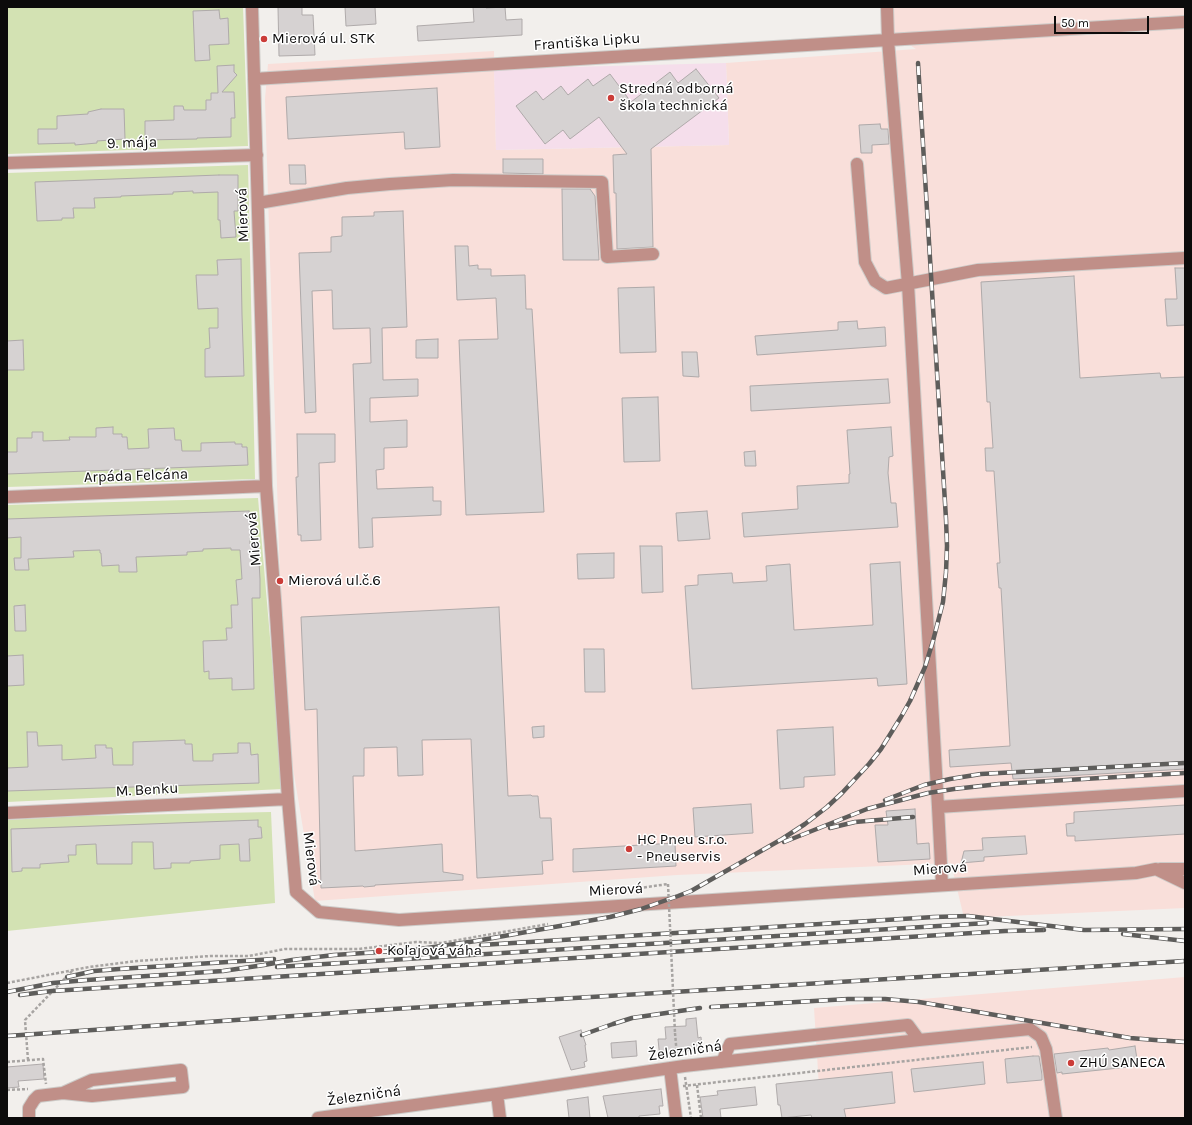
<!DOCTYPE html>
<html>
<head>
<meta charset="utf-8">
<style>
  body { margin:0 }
  #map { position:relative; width:1192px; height:1125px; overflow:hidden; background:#f2efec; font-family:Karla,sans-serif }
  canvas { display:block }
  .frame { position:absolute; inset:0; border:8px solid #0c0b0b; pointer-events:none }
  .scale { position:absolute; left:1054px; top:16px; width:95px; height:18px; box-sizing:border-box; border:2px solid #0c0b0b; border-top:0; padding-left:5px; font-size:12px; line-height:14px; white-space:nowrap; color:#0c0b0b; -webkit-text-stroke:3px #fff; paint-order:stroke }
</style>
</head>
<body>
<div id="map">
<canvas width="1192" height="1125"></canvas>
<div class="frame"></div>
<div class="scale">50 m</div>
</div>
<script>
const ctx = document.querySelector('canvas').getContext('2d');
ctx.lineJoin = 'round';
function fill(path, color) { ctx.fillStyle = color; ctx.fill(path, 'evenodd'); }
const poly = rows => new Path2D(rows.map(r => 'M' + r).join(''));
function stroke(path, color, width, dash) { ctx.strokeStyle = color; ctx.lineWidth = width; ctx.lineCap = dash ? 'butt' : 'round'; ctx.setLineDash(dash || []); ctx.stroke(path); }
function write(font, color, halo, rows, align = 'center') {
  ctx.font = font + ' Karla,sans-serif'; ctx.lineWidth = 3; ctx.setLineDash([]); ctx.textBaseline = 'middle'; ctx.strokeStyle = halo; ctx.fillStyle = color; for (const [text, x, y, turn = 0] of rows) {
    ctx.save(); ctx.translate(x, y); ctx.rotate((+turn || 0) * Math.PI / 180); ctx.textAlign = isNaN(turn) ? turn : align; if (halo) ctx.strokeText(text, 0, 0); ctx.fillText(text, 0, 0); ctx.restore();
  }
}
fill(poly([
  [881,7,1185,7,1185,908,964,918,951,863,677,875,315,901,292,762,280,581,265,99,268,64,494,51,496,150,729,145,726,63,916,49,882,27],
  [1185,977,1185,1118,821,1118,814,1008]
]), '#f9dfda');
fill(poly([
  [726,63,729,145,496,150,494,69]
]), '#f5deeb');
fill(poly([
  [7,7,243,7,248,146,7,154],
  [248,165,255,479,7,487,7,173],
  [258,498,283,789,7,802,7,505],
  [271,812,275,903,7,931,7,820,80,816]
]), '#d3e2b3');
const building = poly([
  [278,7,302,7,302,15,313,15,315,55,279,56,278,7],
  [345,7,375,7,376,24,346,26,345,7],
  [473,7,486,7,486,8,505,7,506,20,522,19,522,35,418,41,417,26,474,22,473,7],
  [219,10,220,19,228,18,229,44,209,45,210,60,195,61,193,11,219,10],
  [234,65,234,72,237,75,222,92,234,92,235,118,231,118,231,137,197,138,197,139,145,140,145,121,174,120,174,106,183,106,184,110,206,110,206,100,211,100,211,93,218,93,217,66,234,65],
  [696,69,719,98,651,149,653,247,617,249,616,193,614,193,613,155,627,154,599,117,570,139,563,130,545,144,516,106,536,91,543,100,561,86,568,95,588,79,593,86,610,74,631,102,670,72,678,83,696,69],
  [437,88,440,147,405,149,404,132,288,139,286,97,437,88],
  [101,109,124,109,125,139,97,141,97,143,75,145,75,143,38,144,38,129,57,129,57,116,88,114,88,112,101,109],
  [880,124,881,129,888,129,889,144,872,145,872,153,861,153,859,125,880,124],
  [503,159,543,159,543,174,503,173,503,159],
  [289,165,305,165,306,184,290,184,289,165],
  [219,175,238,175,238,211,234,211,236,237,221,238,220,220,218,220,218,192,193,193,193,191,173,192,173,194,121,196,121,197,94,198,95,208,73,208,74,218,62,218,62,220,37,221,35,182,219,175],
  [562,189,590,189,595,196,599,260,563,260,562,189],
  [403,211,407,327,382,328,383,380,418,379,418,396,370,398,370,422,407,420,407,447,384,448,384,469,376,470,377,489,433,487,433,501,441,501,441,515,372,518,373,547,359,548,353,364,371,363,370,328,333,329,332,290,312,291,316,412,305,413,299,253,331,252,331,237,342,236,342,217,374,216,374,212,403,211],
  [455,246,468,246,469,266,478,265,478,269,491,269,491,276,525,275,526,309,532,309,544,512,466,515,459,340,498,339,496,298,457,300,455,246],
  [241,259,242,315,244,376,205,377,205,349,210,348,209,328,218,328,218,308,198,309,196,275,218,275,217,260,241,259],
  [1175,268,1185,268,1185,325,1167,326,1165,299,1177,299,1175,268],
  [1074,276,1080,378,1160,373,1161,378,1185,377,1185,769,1013,779,1011,763,950,767,949,750,1010,746,1001,588,999,588,997,563,1000,563,994,471,986,471,985,448,993,448,990,402,987,402,981,282,1074,276],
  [654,287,656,352,620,353,618,288,654,287],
  [857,321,858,329,885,327,886,346,757,355,755,336,838,330,838,322,857,321],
  [438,339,438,358,416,358,416,340,438,339],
  [23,340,24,370,7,370,7,341,23,340],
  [682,352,697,352,699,377,683,376,682,352],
  [888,379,890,403,751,411,750,386,888,379],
  [658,397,660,461,624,462,622,398,658,397],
  [113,427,113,434,122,434,122,437,127,437,128,449,149,448,148,429,174,428,175,440,181,440,182,451,201,451,201,443,235,442,235,444,242,444,242,447,247,447,248,465,7,474,7,452,17,452,17,438,32,438,32,432,43,432,43,441,70,440,69,437,96,437,96,428,113,427],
  [891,427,893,456,889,457,888,473,891,503,896,503,898,527,744,537,742,513,798,509,797,486,849,483,849,474,850,474,847,430,891,427],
  [297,434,335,434,335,462,319,463,321,540,301,541,301,535,298,535,296,477,298,477,297,434],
  [755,451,756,466,745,466,744,452,755,451],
  [249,511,250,544,258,544,260,579,260,598,252,598,254,689,232,690,232,678,209,679,209,671,204,672,203,641,227,640,226,628,232,628,231,605,238,605,236,580,242,579,240,550,231,550,231,548,203,549,203,551,187,552,187,555,136,557,137,572,119,572,119,565,102,566,101,553,100,553,100,550,73,551,74,557,28,559,29,570,15,570,14,558,21,558,21,537,7,538,7,519,249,511],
  [707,511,710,539,678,541,676,513,707,511],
  [640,546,662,546,663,592,642,593,640,546],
  [614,553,614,578,578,579,577,554,614,553],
  [900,562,907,684,878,686,877,678,692,689,685,586,698,585,698,575,732,573,733,583,767,581,766,566,790,564,794,630,873,625,870,564,900,562],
  [25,605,26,631,15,631,14,606,25,605],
  [499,607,508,796,531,795,532,796,538,796,540,818,551,818,553,860,542,861,543,874,477,878,471,739,422,740,423,775,398,776,397,747,364,748,364,776,353,776,355,851,442,844,443,872,463,875,463,880,375,885,375,886,364,887,363,886,321,888,317,709,305,710,301,617,499,607],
  [584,649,604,649,605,692,585,692,584,649],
  [23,655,24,685,7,686,7,656,23,655],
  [544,726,544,737,533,738,532,727,544,726],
  [833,727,835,775,804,777,804,787,780,789,777,730,833,727],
  [27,732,37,732,38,746,62,745,62,760,96,758,95,745,106,745,106,748,112,748,113,765,133,765,133,742,185,740,185,744,192,744,193,761,213,761,213,754,238,753,238,743,250,743,251,755,258,754,259,783,7,791,7,768,28,767,27,732],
  [751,804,753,833,695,837,693,808,751,804],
  [1185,805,1185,834,1075,841,1075,836,1067,836,1066,824,1074,823,1074,812,1185,805],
  [915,809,917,844,929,843,930,859,878,862,875,825,888,825,886,811,915,809],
  [258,820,258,827,261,827,262,838,249,839,250,861,240,861,239,844,220,845,220,859,190,861,190,863,171,863,171,868,154,869,153,842,132,842,132,864,97,864,96,844,76,845,76,855,68,855,69,862,40,864,40,868,22,868,22,871,12,872,11,829,258,820],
  [1025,836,1027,854,984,857,984,861,961,863,964,851,983,850,982,838,1025,836],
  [675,843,676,866,573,872,573,849,675,843],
  [696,1018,698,1038,701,1037,702,1049,672,1053,672,1057,660,1059,658,1039,666,1039,665,1027,686,1026,686,1019,696,1018],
  [581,1030,586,1045,585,1045,587,1061,584,1062,585,1067,571,1070,559,1037,581,1030],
  [636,1041,637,1056,612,1058,611,1043,636,1041],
  [1135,1046,1138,1066,1062,1074,1062,1072,1057,1073,1054,1054,1108,1048,1109,1050,1135,1046],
  [1033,1056,1039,1056,1042,1075,1042,1080,1007,1083,1005,1059,1033,1056],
  [983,1062,985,1084,914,1092,911,1069,983,1062],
  [43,1064,44,1079,18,1081,19,1087,7,1088,7,1067,43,1064],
  [892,1072,895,1103,844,1109,846,1118,812,1118,811,1115,782,1118,780,1105,778,1105,776,1084,892,1072],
  [755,1087,757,1105,720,1109,721,1118,703,1118,700,1097,718,1095,717,1091,755,1087],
  [661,1089,663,1106,659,1106,660,1114,639,1116,639,1118,608,1118,603,1096,661,1089],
  [588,1097,590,1118,569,1118,567,1100,588,1097]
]);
fill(building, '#d6d2d2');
stroke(building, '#afaaaa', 1);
const minor = poly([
  [252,7,266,486,275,600,288,799,296,892,319,912,399,920,1136,873,1156,869,1185,883],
  [1185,22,888,40,908,284,938,807,1185,791],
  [254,79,888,40,887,7],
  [7,163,257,155],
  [857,164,865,262,875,281,886,288,978,270,1185,258],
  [258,203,347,188,390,184,453,180,602,182,607,257,653,254],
  [7,497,266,486],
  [938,807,942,885],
  [7,813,288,799],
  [1160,869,1185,869],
  [722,1062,730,1044,908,1025,919,1040],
  [670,1068,676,1118],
  [497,1094,500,1118],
  [29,1118,29,1108,34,1100,38,1096,63,1093,92,1096,183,1087,181,1070,92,1080,63,1093],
  [318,1118,497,1094,684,1066,919,1040,1030,1029,1041,1037,1046,1049,1056,1118]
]);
stroke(minor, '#cdcbc8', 14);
stroke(poly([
  [640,894,640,888,668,884],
  [7,983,89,967,137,961,210,956,249,956,285,949,359,949,416,942,441,943,548,924],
  [675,1033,677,1056],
  [28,1060,25,1020,72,971],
  [7,1062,43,1059,46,1084],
  [685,1077,691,1118],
  [697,1085,701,1118],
  [683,1086,1032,1047],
  [7,1090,28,1089]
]), '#a7a4a2', 2.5, [3, 2]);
stroke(minor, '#c08f88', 12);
const rail = poly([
  [885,800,924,785,950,779,981,774,1185,763],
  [830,828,855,822,913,817],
  [784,842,867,809,928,793,954,789,999,784,1185,773],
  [1123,934,1185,941],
  [481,945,934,917,968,916,1084,930,1185,929],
  [420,949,476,941,610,917,641,909,678,896,691,891,782,839,805,824,827,807,842,793,869,764,881,749,901,717,910,701,925,667,933,641,943,602,946,572,947,546,946,519,918,63],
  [277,967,987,923],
  [67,977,94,971,119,969,274,959],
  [7,992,53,983,87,980,223,971,264,965,292,960,334,955,425,949],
  [20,995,52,991,812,943,1005,931,1044,930],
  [711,1007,848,999,885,999,919,1002,966,1010,1130,1038,1155,1040,1185,1042],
  [582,1035,613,1024,632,1018,700,1008],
  [7,1036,393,1009,1185,961]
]);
stroke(rail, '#5e5d5b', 4.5);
stroke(rail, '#fff', 3, [9]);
stroke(poly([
  [668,884,675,1033]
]), '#a7a4a2', 2.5, [3, 2]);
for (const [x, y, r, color] of [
  [264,39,4,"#cb3c38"],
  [611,98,4,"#cb3c38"],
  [280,581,4,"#cb3c38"],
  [629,849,4,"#cb3c38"],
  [379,951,4,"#cb3c38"],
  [1071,1063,4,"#cb3c38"]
]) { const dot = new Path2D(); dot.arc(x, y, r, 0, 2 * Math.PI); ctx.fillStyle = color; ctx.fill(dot); stroke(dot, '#fff', 1.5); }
write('15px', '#0c0b0b', '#fff', [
  ["Mierová ul. STK",272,39],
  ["Stredná odborná",619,89],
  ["škola technická",619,106],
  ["Mierová ul.č.6",288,581],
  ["HC Pneu s.r.o.",637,840],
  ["- Pneuservis",637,857],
  ["Koľajová váha",387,951],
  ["ZHÚ SANECA",1079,1063]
], 'left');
write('15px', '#0c0b0b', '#fff', [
  ["Františka Lipku",587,42,-4],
  ["9. mája",132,143,-2],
  ["Mierová",243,215,-92],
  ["Arpáda Felcána",136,476,-2],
  ["Mierová",254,539,-95],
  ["M. Benku",147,790,-3],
  ["Mierová",311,859,83],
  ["Mierová",940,869,-4],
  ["Mierová",616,890,-3],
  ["Železničná",685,1051,-8],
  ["Železničná",364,1096,-8]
]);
</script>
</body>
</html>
